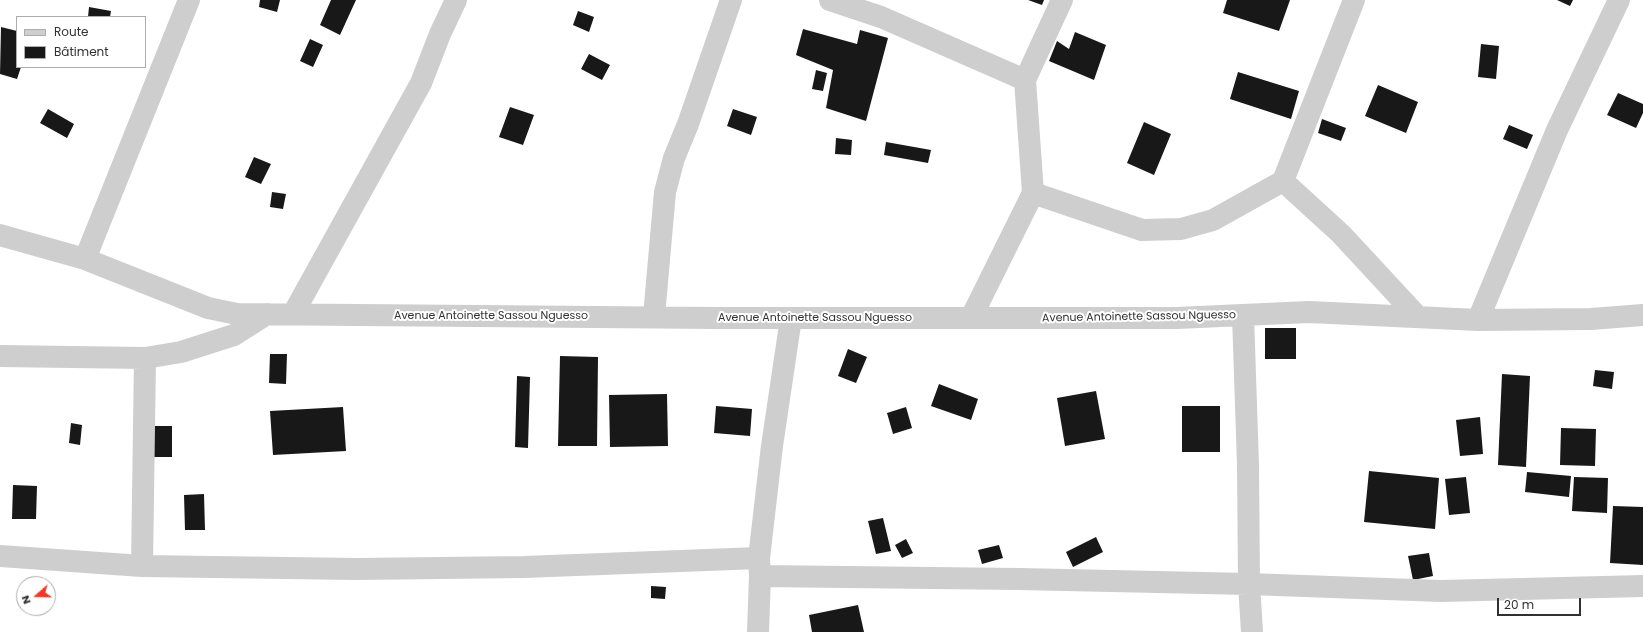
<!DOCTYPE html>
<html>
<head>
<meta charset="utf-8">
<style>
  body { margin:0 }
  #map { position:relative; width:1643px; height:632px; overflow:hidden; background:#fff; font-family:Poppins,sans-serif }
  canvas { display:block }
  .legend { position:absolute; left:16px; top:16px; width:130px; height:52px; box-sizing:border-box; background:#fff; border:1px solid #adadad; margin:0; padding:5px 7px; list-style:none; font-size:12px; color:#313131 }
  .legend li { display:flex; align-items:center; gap:8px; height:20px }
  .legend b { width:20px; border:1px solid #adadad }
  .north { position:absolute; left:16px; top:576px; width:40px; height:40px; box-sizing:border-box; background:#fff; border:1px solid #adadad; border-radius:50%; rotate:250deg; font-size:11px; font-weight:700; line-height:16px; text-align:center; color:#313131 }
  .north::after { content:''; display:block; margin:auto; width:14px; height:18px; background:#f43727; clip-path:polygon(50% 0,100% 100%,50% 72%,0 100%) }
  .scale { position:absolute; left:1497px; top:598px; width:84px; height:18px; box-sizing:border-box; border:2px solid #313131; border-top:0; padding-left:5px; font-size:12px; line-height:14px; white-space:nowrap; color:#313131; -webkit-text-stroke:3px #fff; paint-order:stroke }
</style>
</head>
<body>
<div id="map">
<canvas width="1643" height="632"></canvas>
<ul class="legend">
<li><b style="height:5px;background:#cecece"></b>Route</li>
<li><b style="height:11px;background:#181818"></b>Bâtiment</li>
</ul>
<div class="north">N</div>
<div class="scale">20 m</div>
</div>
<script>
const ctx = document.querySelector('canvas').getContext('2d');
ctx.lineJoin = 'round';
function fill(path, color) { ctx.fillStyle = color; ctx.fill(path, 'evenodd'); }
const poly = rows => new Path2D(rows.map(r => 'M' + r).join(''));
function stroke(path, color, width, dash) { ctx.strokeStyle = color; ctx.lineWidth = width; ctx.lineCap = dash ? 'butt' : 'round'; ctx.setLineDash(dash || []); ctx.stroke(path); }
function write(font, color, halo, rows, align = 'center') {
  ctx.font = font + ' Poppins,sans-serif'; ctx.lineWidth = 4; ctx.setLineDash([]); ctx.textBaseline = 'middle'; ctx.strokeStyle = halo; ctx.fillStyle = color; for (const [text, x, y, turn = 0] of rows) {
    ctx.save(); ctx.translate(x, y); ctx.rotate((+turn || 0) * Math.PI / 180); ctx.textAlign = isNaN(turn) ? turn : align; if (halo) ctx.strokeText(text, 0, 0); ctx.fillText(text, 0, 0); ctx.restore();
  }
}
fill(poly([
  [260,0,280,0,277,12,259,7],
  [331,0,356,0,340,35,320,25],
  [1028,0,1044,0,1042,5],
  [1227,0,1290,0,1279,31,1223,13],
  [1557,0,1573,0,1570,6],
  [89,7,111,11,110,17,88,17],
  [578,11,594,17,589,32,573,25],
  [1,27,17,31,17,67,21,67,17,79,0,74],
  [803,29,857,44,860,30,888,38,866,121,826,108,833,70,796,55],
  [1075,32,1106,45,1094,80,1049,61,1057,41,1069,49],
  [310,39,323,45,313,67,300,61],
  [1481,44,1499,46,1496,79,1478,77],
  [589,54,610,65,602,80,581,69],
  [816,70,827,73,823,91,812,89],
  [1238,72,1299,91,1291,119,1230,99],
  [1378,85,1418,102,1406,133,1365,116],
  [1618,93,1643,104,1643,113,1636,128,1607,115],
  [510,107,534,115,523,145,499,137],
  [48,109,74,124,67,138,40,123],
  [733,109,757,117,751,135,727,126],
  [1322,119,1346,128,1341,141,1318,133],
  [1144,122,1171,134,1154,175,1127,163],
  [1509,125,1533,135,1527,149,1503,139],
  [836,138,852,140,851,155,835,154],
  [886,142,931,150,928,163,884,155],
  [254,157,271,164,261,184,245,177],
  [272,192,286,194,283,209,270,207],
  [1265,328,1296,328,1296,359,1265,359],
  [848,349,867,357,856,383,838,376],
  [270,354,287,354,286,384,269,383],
  [560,356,598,357,597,446,558,446],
  [1595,370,1614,372,1612,389,1593,386],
  [1502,374,1530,376,1526,467,1498,465],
  [517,376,530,377,528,448,515,447],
  [939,384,978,399,971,420,931,406],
  [1096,391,1105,439,1065,446,1057,398],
  [667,394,668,446,610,447,609,395],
  [716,406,752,409,750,436,714,433],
  [1182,406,1220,406,1220,452,1182,452],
  [343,407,346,451,273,455,270,411],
  [906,407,912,428,893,434,887,413],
  [1480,417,1483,454,1460,456,1456,420],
  [71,423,82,425,80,445,69,443],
  [147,426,172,426,172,457,147,457],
  [1561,428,1596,429,1595,466,1560,465],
  [1369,471,1439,478,1435,529,1364,522],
  [1527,472,1571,476,1569,497,1525,492],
  [1466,477,1470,513,1449,515,1445,479],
  [1574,477,1608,478,1607,513,1572,511],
  [13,485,37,486,36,519,12,519],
  [204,494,205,530,185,530,184,495],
  [1613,506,1643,507,1643,565,1610,563],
  [883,518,891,551,876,554,868,521],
  [1096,537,1103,552,1073,567,1066,552],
  [906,539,913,553,902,558,895,545],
  [999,545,1003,558,982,564,978,550],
  [1429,553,1433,576,1413,580,1408,556],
  [651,586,666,587,665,599,651,598],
  [858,605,864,632,812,632,809,615]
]), '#181818');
stroke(poly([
  [830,0,881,17,1025,80,1033,193,971,318],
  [1025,80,1062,0],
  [1283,181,1354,0],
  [1033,193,1142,230,1181,229,1213,220,1283,181,1341,234,1417,316],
  [0,235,85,259,208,308,237,314,716,318,1177,318,1309,312,1478,320,1591,319,1643,315],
  [85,259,189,0],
  [293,314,421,83,440,34,456,0],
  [1243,315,1248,465,1249,584,1252,632],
  [654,316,665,192,674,158,688,124,731,0],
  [1478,320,1557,130,1619,0],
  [0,356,145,358,181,352,234,335,267,314],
  [0,556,142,566,357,569,524,567,759,558],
  [142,566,145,358],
  [760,576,1019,579,1249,584,1441,591,1643,586],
  [758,632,760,576,759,558,772,446,791,318]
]), '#cecece', 22);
write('11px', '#313131', '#fff', [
  ["Avenue Antoinette Sassou Nguesso",491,316],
  ["Avenue Antoinette Sassou Nguesso",1139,317,-1],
  ["Avenue Antoinette Sassou Nguesso",815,318]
]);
</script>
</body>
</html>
